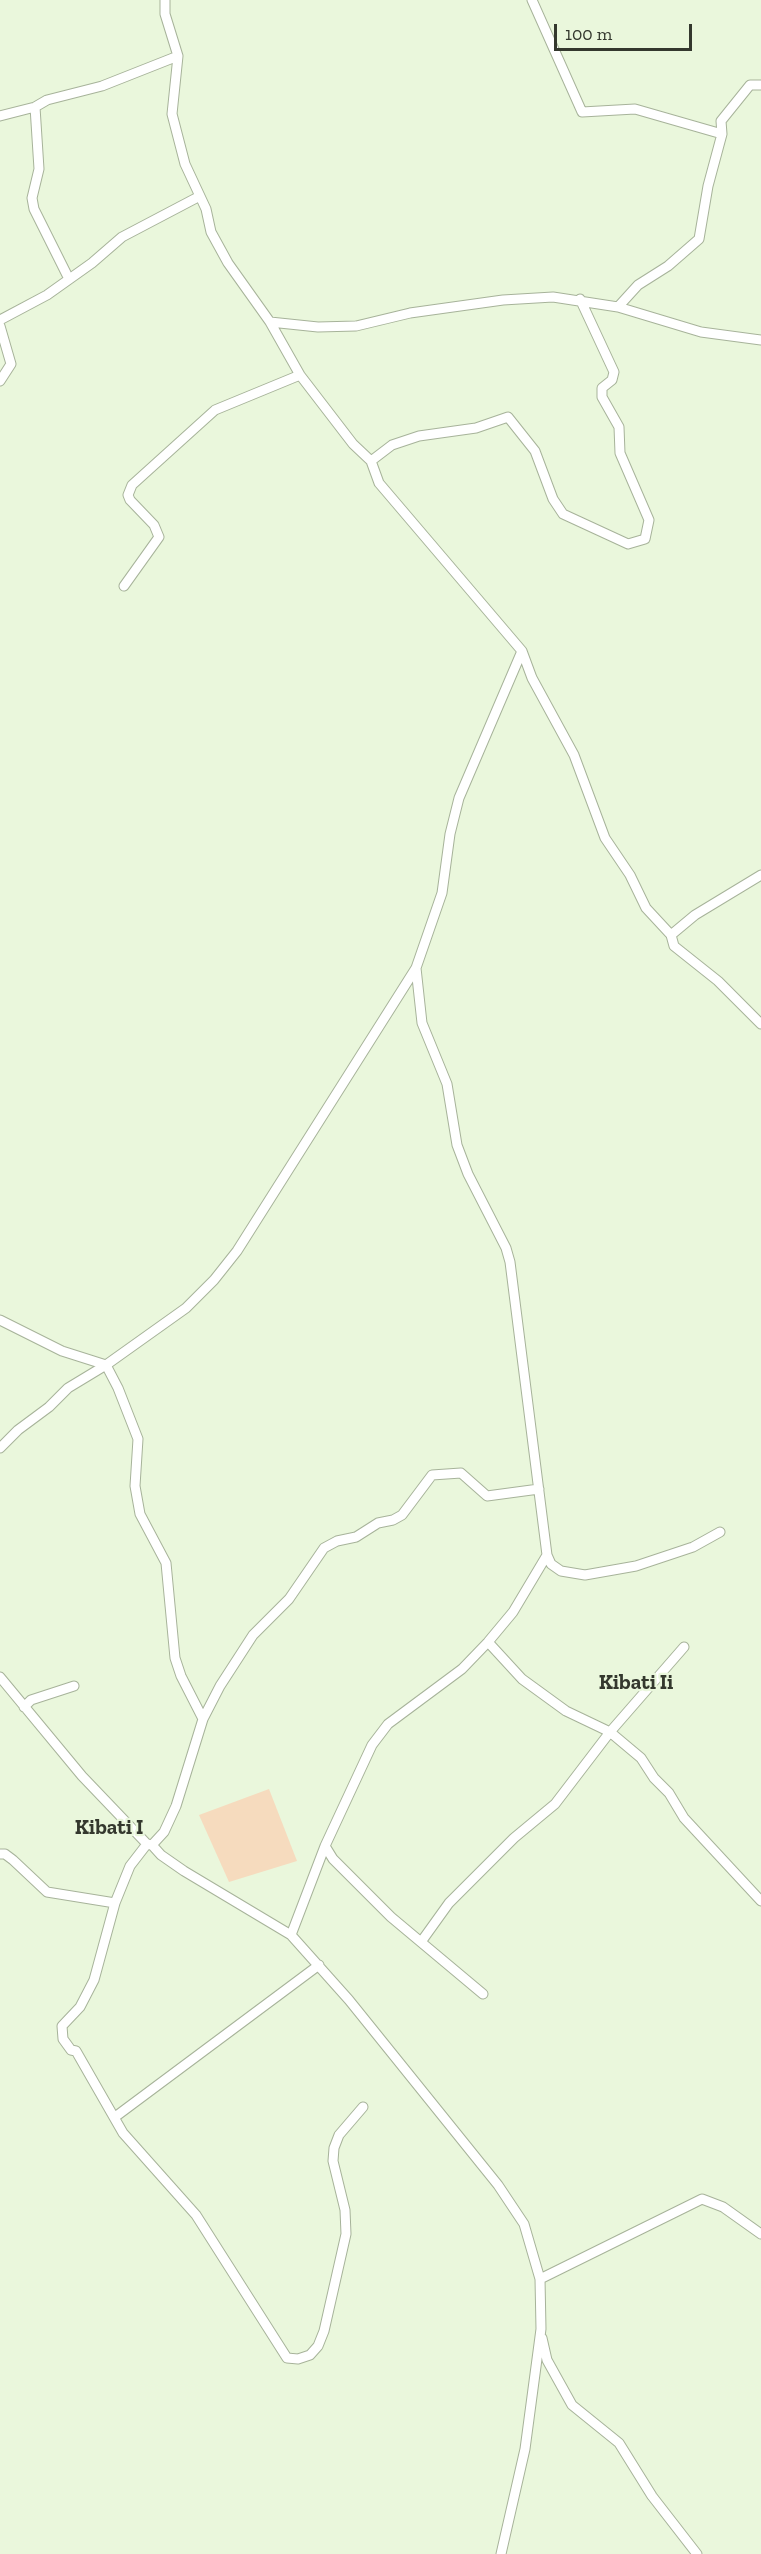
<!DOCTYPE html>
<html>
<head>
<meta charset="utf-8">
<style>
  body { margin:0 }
  #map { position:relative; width:761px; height:2554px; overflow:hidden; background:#eaf7dc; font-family:"Zilla Slab",serif }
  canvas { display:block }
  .scale { position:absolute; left:554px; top:24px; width:138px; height:27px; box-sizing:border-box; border:3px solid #34382e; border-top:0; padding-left:8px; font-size:18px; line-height:21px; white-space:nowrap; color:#34382e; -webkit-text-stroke:4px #eaf7dc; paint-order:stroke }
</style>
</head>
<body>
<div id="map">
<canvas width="761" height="2554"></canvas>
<div class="scale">100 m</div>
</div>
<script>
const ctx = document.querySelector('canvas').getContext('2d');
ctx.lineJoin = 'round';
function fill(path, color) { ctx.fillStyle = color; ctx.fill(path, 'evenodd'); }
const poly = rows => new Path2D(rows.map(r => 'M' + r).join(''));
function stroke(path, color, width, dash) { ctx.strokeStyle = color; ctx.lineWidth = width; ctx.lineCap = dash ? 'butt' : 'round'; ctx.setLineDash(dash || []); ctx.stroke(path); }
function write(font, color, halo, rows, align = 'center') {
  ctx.font = font + ' "Zilla Slab",serif'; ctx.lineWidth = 4.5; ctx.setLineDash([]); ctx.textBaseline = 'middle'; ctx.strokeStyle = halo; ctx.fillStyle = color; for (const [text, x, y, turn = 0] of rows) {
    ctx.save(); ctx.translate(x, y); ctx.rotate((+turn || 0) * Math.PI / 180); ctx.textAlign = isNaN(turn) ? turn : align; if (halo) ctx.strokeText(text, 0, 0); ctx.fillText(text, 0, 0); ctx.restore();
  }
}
fill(poly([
  [269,1789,297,1861,229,1882,199,1815]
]), '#f6dbbe');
const street = poly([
  [165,0,165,14,178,56,172,114,185,164,206,209,211,232,228,263,270,322,300,375,353,444,371,461,379,483,522,651,532,678,574,755,605,838,630,875,646,908,671,935,674,946,718,981,761,1024],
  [532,0,582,112,635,109,722,134],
  [35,107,39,169,32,198,34,209,69,279],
  [0,116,35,107,47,100,102,86,178,56],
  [618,307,638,285,668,266,699,239,708,186,722,134,721,121,750,85,761,85],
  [0,320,47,295,92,263,122,237,200,196],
  [270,322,318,327,356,326,410,313,503,300,553,297,618,307,701,332,761,340],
  [0,326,11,364,0,381],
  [371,461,392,445,419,436,476,428,508,417,535,451,553,499,563,514,628,544,645,539,649,520,620,453,619,427,602,397,602,388,612,380,614,372,580,299],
  [124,586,159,537,154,525,130,500,128,495,132,485,215,410,300,375],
  [671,935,695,915,761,875],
  [0,1320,62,1351,106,1365,118,1388,138,1439,135,1486,140,1514,166,1563,175,1658,181,1676,203,1719],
  [0,1448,18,1430,49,1407,68,1388,106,1365,186,1308,214,1280,237,1251,416,968],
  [547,1555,551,1564,561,1571,585,1575,636,1566,693,1547,720,1532],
  [488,1642,522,1679,566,1711,610,1732,684,1647],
  [0,1677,82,1776,147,1844,152,1845,161,1855,184,1871,291,1935,349,2000,498,2185,524,2224,540,2279,541,2329,525,2449,501,2554],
  [24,1707,31,1700,74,1686],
  [147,1844,130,1866,115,1903,94,1980,80,2007,62,2026,63,2039,71,2050,76,2051,123,2133,196,2215,287,2358,298,2359,310,2355,318,2346,324,2331,346,2234,345,2210,333,2161,334,2148,339,2135,363,2107],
  [152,1845,164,1832,176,1806,203,1719,220,1686,253,1635,289,1599,324,1548,337,1541,356,1537,378,1523,393,1520,402,1515,432,1475,461,1473,487,1496,539,1489],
  [325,1846,333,1859,391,1917,483,1994],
  [0,1854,5,1854,13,1860,47,1892,115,1903],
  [291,1935,325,1846,372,1745,388,1724,462,1669,488,1642,513,1612,547,1555,510,1262,506,1248,468,1174,457,1145,447,1084,422,1023,416,968,442,893,450,834,459,798,522,651],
  [421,1942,449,1903,514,1838,555,1804,610,1732,641,1758,654,1778,669,1793,684,1818,761,1901],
  [115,2117,319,1965],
  [540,2279,702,2199,723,2207,761,2234],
  [542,2338,547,2360,572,2405,619,2443,652,2496,697,2554]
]);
stroke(street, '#a7b39a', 11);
stroke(street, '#fff', 9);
write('bold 21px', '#34382e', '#eaf7dc', [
  ["Kibati Ii",636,1683],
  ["Kibati I",109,1828]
]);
</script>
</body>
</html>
